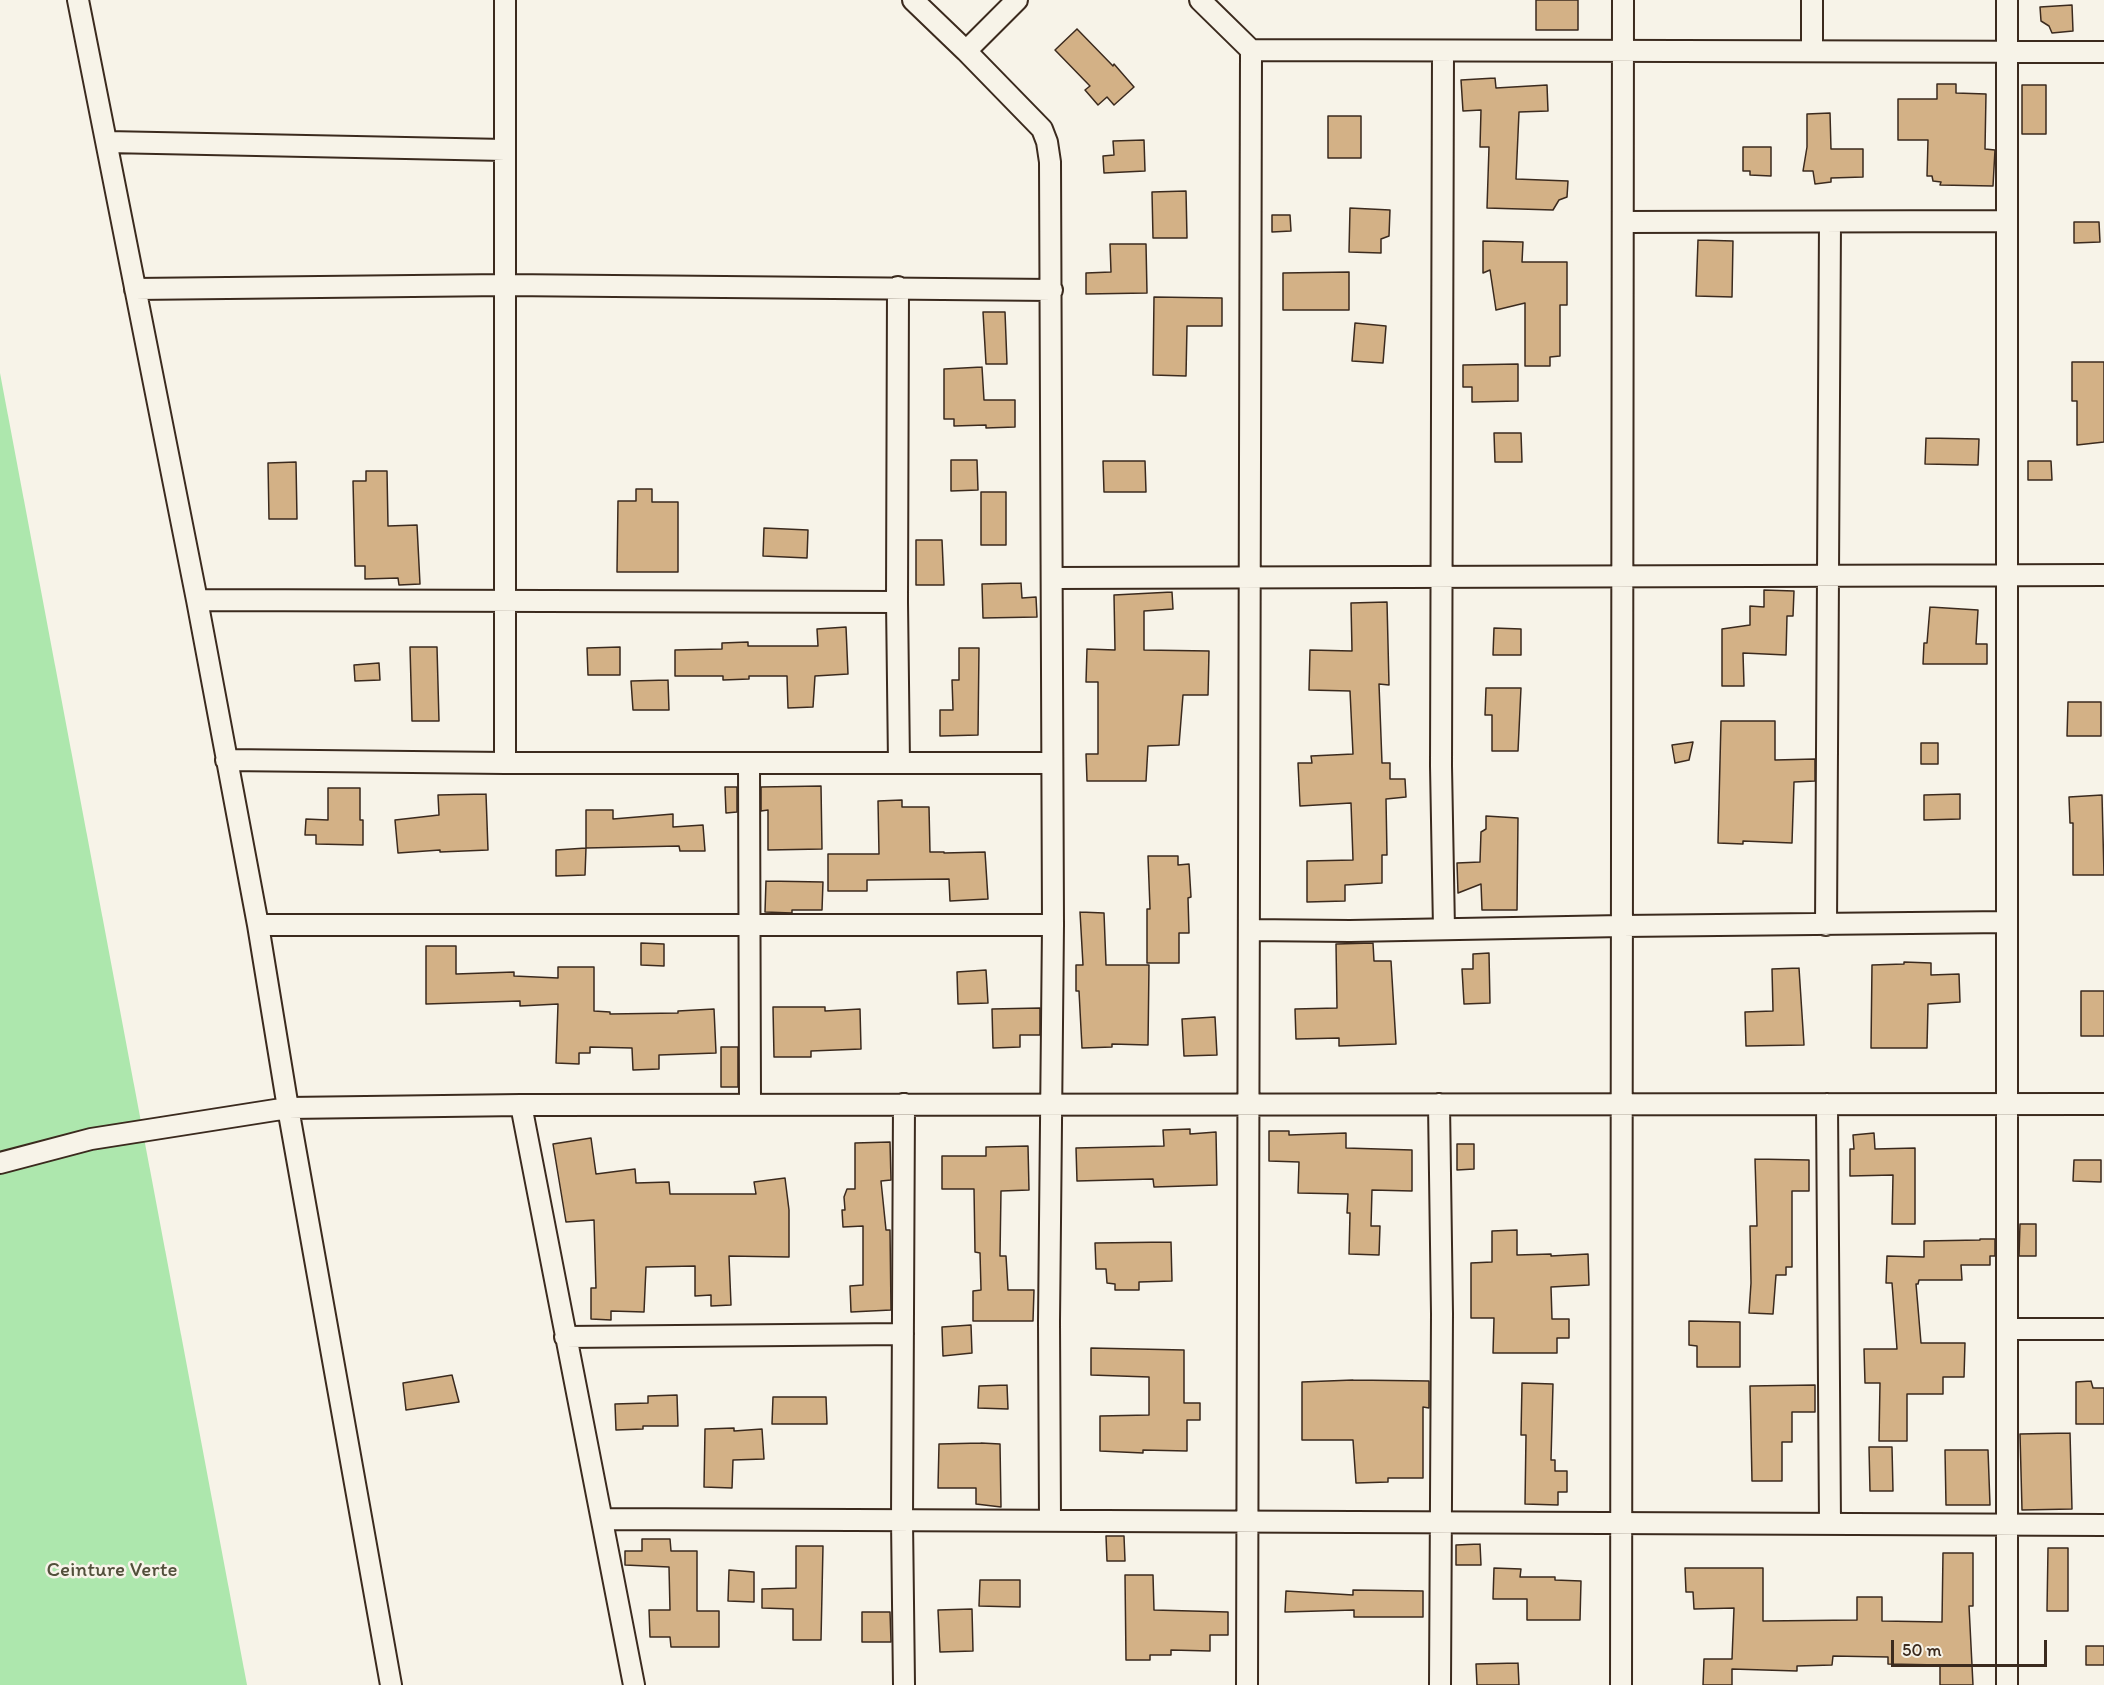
<!DOCTYPE html>
<html>
<head>
<meta charset="utf-8">
<style>
  body { margin:0 }
  #map { position:relative; width:2104px; height:1685px; overflow:hidden; background:#f7f3e8; font-family:Itim,sans-serif }
  canvas { display:block }
  .scale { position:absolute; left:1891px; top:1640px; width:156px; height:27px; box-sizing:border-box; border:3px solid #3b2a1e; border-top:0; padding-left:8px; font-size:18px; line-height:21px; white-space:nowrap; color:#3b2a1e; -webkit-text-stroke:4px #f7f3e8; paint-order:stroke }
</style>
</head>
<body>
<div id="map">
<canvas width="2104" height="1685"></canvas>
<div class="scale">50 m</div>
</div>
<script>
const ctx = document.querySelector('canvas').getContext('2d');
ctx.lineJoin = 'round';
function fill(path, color) { ctx.fillStyle = color; ctx.fill(path, 'evenodd'); }
const poly = rows => new Path2D(rows.map(r => 'M' + r).join(''));
function stroke(path, color, width, dash) { ctx.strokeStyle = color; ctx.lineWidth = width; ctx.lineCap = dash ? 'butt' : 'round'; ctx.setLineDash(dash || []); ctx.stroke(path); }
function write(font, color, halo, rows, align = 'center') {
  ctx.font = font + ' Itim,sans-serif'; ctx.lineWidth = 5; ctx.setLineDash([]); ctx.textBaseline = 'middle'; ctx.strokeStyle = halo; ctx.fillStyle = color; for (const [text, x, y, turn = 0] of rows) {
    ctx.save(); ctx.translate(x, y); ctx.rotate((+turn || 0) * Math.PI / 180); ctx.textAlign = isNaN(turn) ? turn : align; if (halo) ctx.strokeText(text, 0, 0); ctx.fillText(text, 0, 0); ctx.restore();
  }
}
fill(poly([
  [0,373,247,1685,0,1685]
]), '#ade7ad');
const building = poly([
  [1536,0,1578,0,1578,30,1536,30,1536,0],
  [2072,5,2073,31,2052,33,2049,26,2041,21,2040,7,2072,5],
  [1077,29,1113,66,1114,64,1134,87,1114,105,1107,97,1098,105,1085,90,1090,86,1055,50,1077,29],
  [1495,78,1496,88,1547,85,1548,111,1519,112,1516,179,1568,181,1567,197,1559,200,1553,210,1487,208,1489,147,1480,147,1481,110,1463,111,1461,80,1495,78],
  [1937,84,1956,84,1956,93,1986,94,1985,149,1995,150,1993,186,1940,185,1941,182,1933,181,1932,176,1927,176,1928,140,1898,140,1898,99,1937,99,1937,84],
  [2022,85,2046,85,2046,134,2022,134,2022,85],
  [1830,113,1831,149,1863,149,1863,177,1831,178,1831,182,1815,184,1813,171,1803,171,1807,147,1807,114,1830,113],
  [1328,116,1361,116,1361,158,1328,158,1328,116],
  [1144,140,1145,171,1104,173,1103,156,1114,155,1113,141,1144,140],
  [1743,147,1771,147,1771,176,1750,175,1750,171,1743,171,1743,147],
  [1186,191,1187,238,1153,238,1152,192,1186,191],
  [1350,208,1390,210,1389,236,1381,239,1381,253,1349,252,1350,208],
  [1272,215,1290,215,1291,231,1272,232,1272,215],
  [2074,222,2099,222,2100,242,2074,243,2074,222],
  [1698,240,1733,241,1732,297,1696,296,1698,240],
  [1483,241,1523,242,1522,262,1567,262,1567,305,1560,305,1560,356,1550,357,1550,366,1525,366,1525,303,1496,310,1490,270,1483,273,1483,241],
  [1110,244,1146,244,1147,293,1086,294,1086,273,1111,272,1110,244],
  [1349,272,1349,310,1283,310,1283,273,1349,272],
  [1154,297,1222,298,1222,326,1187,326,1186,376,1153,375,1154,297],
  [983,312,1005,312,1007,364,986,364,983,312],
  [1355,323,1386,326,1383,363,1352,361,1355,323],
  [2072,362,2104,362,2104,442,2077,445,2077,401,2072,401,2072,362],
  [1518,364,1518,401,1472,402,1472,387,1463,387,1463,365,1518,364],
  [982,367,984,400,1015,400,1015,427,986,428,986,425,954,426,954,419,944,419,944,369,982,367],
  [1494,433,1521,433,1522,462,1495,462,1494,433],
  [1926,438,1979,439,1978,465,1925,464,1926,438],
  [951,460,977,460,978,490,951,491,951,460],
  [1103,461,1145,461,1146,492,1104,492,1103,461],
  [2028,461,2051,461,2052,480,2028,480,2028,461],
  [296,462,297,519,269,519,268,463,296,462],
  [366,471,387,471,388,526,417,525,420,584,399,585,398,578,365,579,365,566,355,566,353,481,366,481,366,471],
  [636,489,652,489,652,502,678,502,678,572,617,572,618,501,636,501,636,489],
  [981,492,1006,492,1006,545,981,545,981,492],
  [764,528,808,530,807,558,763,556,764,528],
  [916,540,942,540,944,585,916,585,916,540],
  [1021,583,1022,598,1036,597,1037,617,983,618,982,584,1021,583],
  [1764,590,1794,591,1793,616,1787,616,1786,655,1743,653,1744,686,1722,686,1722,629,1750,625,1750,606,1764,607,1764,590],
  [1172,592,1173,609,1144,611,1144,650,1209,651,1208,695,1183,695,1179,745,1148,746,1146,781,1087,781,1086,754,1098,754,1098,682,1086,682,1087,649,1115,650,1114,595,1172,592],
  [1387,602,1389,685,1379,684,1382,763,1390,763,1390,779,1405,779,1406,797,1386,799,1387,855,1382,855,1382,883,1345,885,1345,901,1307,902,1307,861,1353,860,1351,803,1300,806,1298,763,1312,763,1311,756,1353,754,1350,691,1309,690,1310,650,1352,651,1351,603,1387,602],
  [1930,607,1978,610,1976,644,1987,644,1987,664,1923,664,1924,643,1927,643,1930,607],
  [846,627,848,674,815,676,813,707,788,708,787,676,749,676,749,679,723,680,723,676,675,676,675,650,722,649,722,643,748,642,748,646,818,646,817,629,846,627],
  [1494,628,1521,629,1521,655,1493,655,1494,628],
  [410,647,437,647,439,721,412,721,410,647],
  [620,647,620,675,588,675,587,648,620,647],
  [959,648,979,648,978,735,940,736,940,710,953,710,952,680,959,680,959,648],
  [379,663,380,680,355,681,354,665,379,663],
  [668,680,669,710,633,710,631,681,668,680],
  [1486,688,1521,688,1518,751,1492,751,1492,715,1485,715,1486,688],
  [2068,702,2101,702,2101,736,2067,736,2068,702],
  [1721,721,1775,721,1775,760,1815,759,1815,781,1794,782,1792,843,1743,841,1743,844,1718,843,1721,721],
  [1693,742,1689,760,1675,763,1672,745,1693,742],
  [1921,743,1938,743,1938,764,1921,764,1921,743],
  [821,786,822,849,768,850,768,810,761,811,761,787,821,786],
  [725,787,737,787,737,812,726,813,725,787],
  [328,788,360,788,360,820,363,820,363,845,316,844,316,835,305,835,306,819,328,820,328,788],
  [486,794,488,850,440,852,440,850,398,853,395,820,439,815,438,795,486,794],
  [1960,794,1960,819,1924,820,1924,795,1960,794],
  [2102,795,2104,875,2073,875,2073,823,2070,823,2069,797,2102,795],
  [902,800,902,807,929,807,930,852,944,852,944,853,985,852,988,899,950,901,949,879,867,880,867,891,828,891,828,854,879,854,878,801,902,800],
  [586,810,613,810,613,819,673,814,673,827,703,825,705,851,680,851,679,846,586,848,586,810],
  [1486,816,1518,818,1517,910,1482,910,1481,884,1458,893,1457,863,1480,862,1481,832,1486,829,1486,816],
  [586,848,585,875,556,876,556,850,586,848],
  [1148,856,1178,856,1178,865,1189,864,1191,897,1188,898,1189,933,1179,933,1179,963,1147,963,1147,909,1150,909,1148,856],
  [766,881,823,882,822,910,792,910,792,913,765,912,766,881],
  [1080,912,1104,913,1106,965,1149,965,1148,1045,1112,1044,1112,1047,1082,1048,1079,991,1076,991,1076,965,1083,965,1080,912],
  [641,943,664,944,664,966,641,965,641,943],
  [1373,943,1374,961,1391,961,1396,1044,1339,1046,1339,1038,1296,1039,1295,1009,1337,1008,1336,944,1373,943],
  [426,946,456,946,456,974,514,972,514,976,558,978,558,967,594,967,594,1011,610,1012,610,1014,678,1013,678,1011,714,1009,716,1053,659,1055,659,1069,633,1070,632,1048,590,1047,590,1053,579,1053,579,1064,556,1063,558,1004,520,1006,520,1001,426,1004,426,946],
  [1489,953,1490,1003,1464,1004,1462,969,1473,969,1473,954,1489,953],
  [1904,962,1931,963,1931,975,1959,974,1960,1002,1928,1004,1927,1048,1871,1048,1872,965,1904,964,1904,962],
  [1799,968,1804,1045,1746,1046,1745,1012,1773,1011,1772,969,1799,968],
  [986,970,988,1003,958,1004,957,972,986,970],
  [2081,991,2104,991,2104,1036,2081,1036,2081,991],
  [773,1007,825,1007,825,1011,860,1009,861,1049,811,1051,811,1057,774,1057,773,1007],
  [1040,1008,1040,1035,1020,1035,1020,1047,993,1048,992,1009,1040,1008],
  [1215,1017,1217,1055,1184,1056,1182,1019,1215,1017],
  [721,1047,738,1047,738,1087,721,1087,721,1047],
  [1190,1129,1190,1134,1216,1132,1217,1185,1154,1187,1153,1179,1077,1181,1076,1148,1164,1146,1163,1130,1190,1129],
  [1269,1131,1289,1131,1289,1135,1346,1133,1346,1148,1412,1150,1412,1191,1372,1190,1371,1226,1380,1226,1379,1255,1349,1254,1350,1213,1347,1213,1348,1194,1298,1193,1299,1162,1269,1161,1269,1131],
  [1874,1133,1875,1149,1915,1148,1915,1224,1892,1224,1893,1175,1850,1176,1850,1149,1854,1149,1853,1135,1874,1133],
  [591,1138,596,1174,635,1169,636,1183,669,1182,670,1194,756,1194,754,1182,785,1178,789,1210,789,1257,729,1256,731,1305,711,1306,711,1295,695,1296,695,1266,646,1267,644,1312,611,1311,611,1320,591,1319,591,1288,596,1288,594,1220,566,1222,553,1144,591,1138],
  [890,1142,891,1180,881,1181,886,1230,890,1230,891,1310,851,1312,850,1286,863,1285,863,1226,843,1227,842,1210,845,1210,844,1197,847,1189,855,1189,855,1143,890,1142],
  [1457,1144,1474,1144,1474,1169,1457,1170,1457,1144],
  [1028,1146,1029,1190,1001,1191,1000,1256,1006,1256,1008,1290,1034,1290,1033,1321,973,1321,973,1291,981,1290,980,1253,975,1252,974,1189,942,1189,942,1156,986,1156,986,1147,1028,1146],
  [1755,1159,1809,1160,1809,1191,1792,1191,1792,1267,1786,1267,1786,1275,1776,1275,1773,1314,1749,1313,1751,1283,1750,1226,1757,1226,1755,1159],
  [2074,1160,2101,1160,2101,1182,2073,1181,2074,1160],
  [2020,1224,2036,1224,2036,1256,2019,1256,2020,1224],
  [1517,1230,1517,1255,1551,1254,1551,1256,1588,1254,1589,1285,1551,1287,1552,1319,1569,1319,1569,1338,1557,1338,1557,1353,1493,1353,1494,1318,1471,1318,1471,1263,1492,1262,1492,1231,1517,1230],
  [1980,1239,1995,1239,1995,1256,1990,1256,1990,1265,1961,1265,1962,1280,1919,1280,1918,1284,1916,1284,1921,1343,1965,1343,1964,1377,1943,1377,1943,1394,1907,1394,1907,1441,1879,1441,1880,1383,1865,1383,1864,1349,1897,1349,1892,1283,1886,1283,1887,1256,1924,1257,1924,1241,1980,1240,1980,1239],
  [1171,1242,1172,1281,1139,1282,1139,1290,1115,1290,1115,1284,1107,1283,1106,1269,1096,1269,1095,1243,1171,1242],
  [1689,1321,1740,1322,1740,1367,1697,1367,1697,1346,1689,1345,1689,1321],
  [971,1325,972,1353,943,1356,942,1327,971,1325],
  [1091,1348,1184,1350,1184,1403,1200,1403,1200,1420,1187,1420,1187,1451,1143,1450,1143,1453,1100,1451,1100,1416,1149,1415,1149,1377,1091,1375,1091,1348],
  [452,1375,459,1402,406,1410,403,1383,452,1375],
  [1353,1380,1429,1381,1429,1408,1423,1407,1423,1478,1388,1478,1388,1482,1356,1483,1353,1440,1302,1440,1302,1382,1353,1380],
  [2091,1381,2093,1388,2104,1388,2104,1424,2076,1424,2076,1382,2091,1381],
  [1522,1383,1553,1384,1551,1460,1555,1460,1555,1471,1567,1471,1567,1492,1558,1492,1558,1505,1525,1504,1526,1435,1521,1435,1522,1383],
  [1007,1385,1008,1409,978,1408,979,1386,1007,1385],
  [1815,1385,1815,1412,1792,1412,1792,1442,1782,1442,1782,1481,1752,1481,1750,1386,1815,1385],
  [677,1395,678,1426,643,1426,643,1429,616,1430,615,1404,648,1403,648,1396,677,1395],
  [773,1397,826,1397,827,1424,772,1424,773,1397],
  [734,1428,734,1431,762,1429,764,1459,733,1460,732,1488,704,1487,705,1429,734,1428],
  [2070,1433,2072,1509,2022,1510,2020,1434,2070,1433],
  [981,1443,1000,1444,1001,1507,976,1504,976,1488,938,1488,939,1444,981,1443],
  [1869,1447,1892,1447,1893,1491,1870,1491,1869,1447],
  [1945,1450,1988,1450,1990,1505,1946,1505,1945,1450],
  [1106,1536,1124,1536,1125,1561,1107,1561,1106,1536],
  [642,1539,670,1539,671,1551,697,1551,697,1611,719,1611,719,1647,671,1647,670,1637,650,1637,649,1610,670,1610,669,1567,625,1565,625,1551,642,1551,642,1539],
  [1480,1544,1481,1565,1456,1565,1456,1545,1480,1544],
  [796,1546,823,1546,821,1640,793,1640,793,1609,762,1608,762,1589,796,1588,796,1546],
  [2048,1548,2068,1548,2068,1611,2047,1611,2048,1548],
  [1943,1553,1973,1553,1973,1606,1969,1606,1973,1685,1940,1685,1940,1665,1888,1664,1888,1657,1833,1656,1832,1665,1797,1666,1797,1671,1732,1669,1732,1685,1703,1685,1704,1659,1732,1659,1734,1608,1694,1609,1693,1592,1686,1592,1685,1568,1763,1568,1763,1621,1857,1620,1857,1597,1882,1597,1882,1621,1942,1622,1943,1553],
  [1494,1568,1521,1569,1520,1577,1555,1577,1555,1580,1581,1581,1580,1620,1527,1620,1527,1599,1493,1599,1494,1568],
  [729,1570,754,1572,754,1602,728,1601,729,1570],
  [1125,1575,1153,1575,1154,1610,1228,1612,1228,1635,1210,1635,1210,1651,1171,1650,1171,1655,1150,1655,1150,1660,1126,1660,1125,1575],
  [980,1580,1020,1580,1020,1607,979,1606,980,1580],
  [1353,1590,1423,1591,1423,1617,1354,1617,1354,1610,1285,1612,1286,1591,1353,1595,1353,1590],
  [972,1609,973,1651,940,1652,938,1610,972,1609],
  [862,1612,890,1612,891,1642,862,1642,862,1612],
  [2086,1646,2104,1646,2104,1665,2086,1665,2086,1646],
  [1518,1663,1519,1685,1477,1685,1476,1664,1518,1663]
]);
fill(building, '#d3b186');
stroke(building, '#3b2a1e', 1.5);
const street = poly([
  [78,0,197,600,258,925,288,1108,391,1685],
  [505,0,505,763],
  [913,0,966,51,1042,129,1047,142,1050,162,1053,925,1049,1321,1050,1520],
  [1200,0,1251,50,2104,52],
  [1812,0,1812,51],
  [2007,0,2007,1685],
  [966,51,1017,0],
  [1443,51,1441,766,1444,929],
  [107,142,505,150],
  [1623,222,2007,221],
  [898,287,897,602,899,763],
  [135,289,505,285,1052,290],
  [1052,578,2104,575],
  [197,600,897,602],
  [226,760,505,763,1052,763],
  [749,763,750,1104],
  [258,925,1053,925],
  [1826,925,1830,222],
  [1249,930,1350,931,1622,926,2007,922],
  [904,1104,902,1520,904,1685],
  [1439,1104,1442,1314,1440,1685],
  [1827,1104,1830,1524],
  [521,1105,634,1685],
  [0,1163,91,1139,288,1108,521,1105,2104,1104],
  [2007,1329,2104,1329],
  [565,1337,903,1334],
  [602,1519,2104,1525],
  [1247,1685,1251,50],
  [1621,1685,1623,0]
]);
stroke(street, '#3b2a1e', 24);
stroke(street, '#f7f3e8', 20);
write('21px', '#52503b', '#f7f3e8', [
  ["Ceinture Verte",112,1571]
]);
</script>
</body>
</html>
